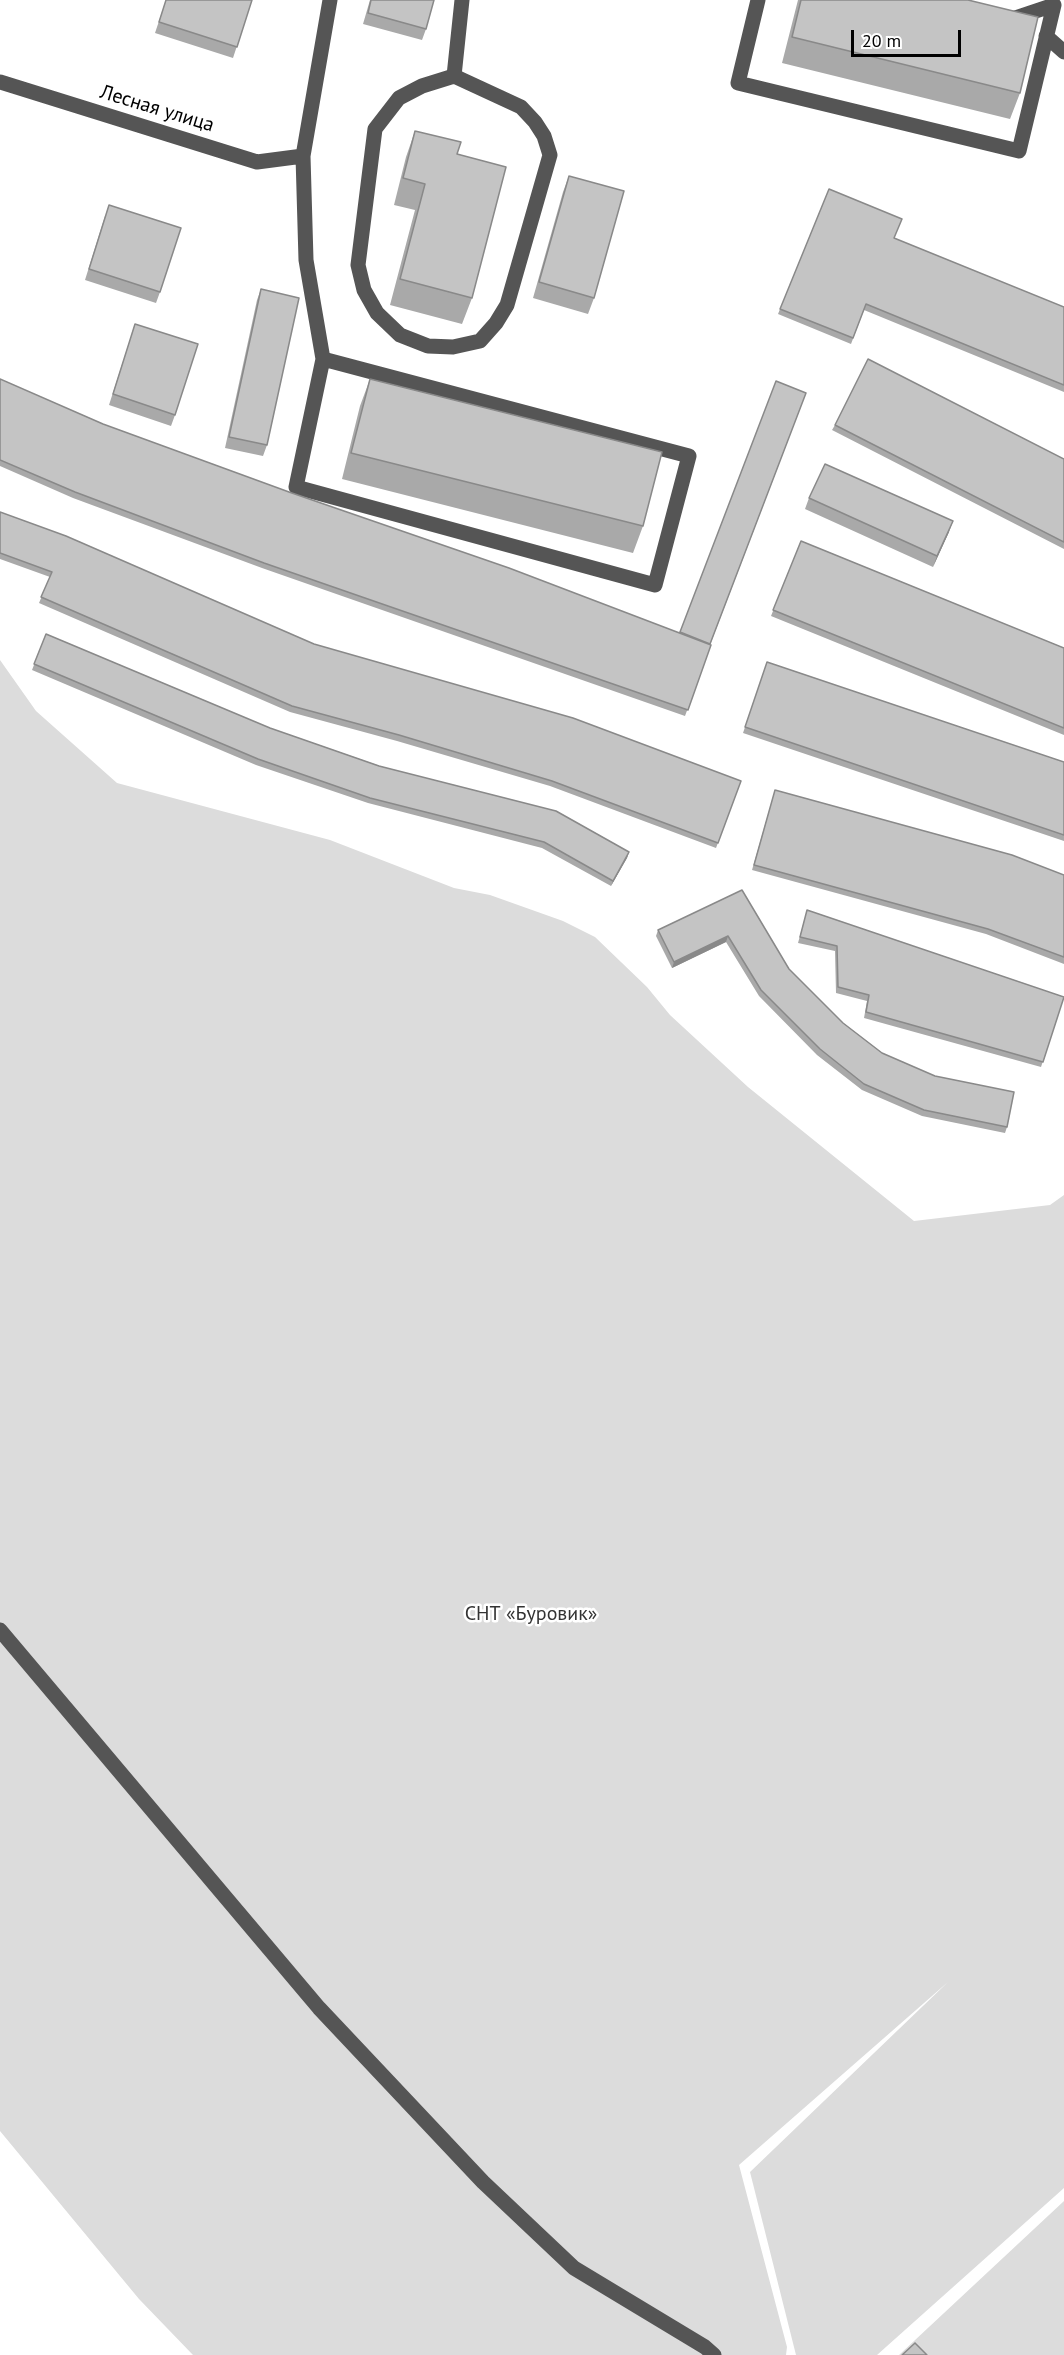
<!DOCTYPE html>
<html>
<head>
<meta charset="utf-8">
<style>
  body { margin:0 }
  #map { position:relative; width:1064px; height:2355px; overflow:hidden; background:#fff; font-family:"PT Sans",sans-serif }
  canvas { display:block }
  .scale { position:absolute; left:851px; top:30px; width:110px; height:27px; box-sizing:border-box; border:3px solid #000; border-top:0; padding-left:8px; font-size:18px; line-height:21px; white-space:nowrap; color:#000; -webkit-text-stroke:4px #fff; paint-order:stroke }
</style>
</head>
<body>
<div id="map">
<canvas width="1064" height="2355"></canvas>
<div class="scale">20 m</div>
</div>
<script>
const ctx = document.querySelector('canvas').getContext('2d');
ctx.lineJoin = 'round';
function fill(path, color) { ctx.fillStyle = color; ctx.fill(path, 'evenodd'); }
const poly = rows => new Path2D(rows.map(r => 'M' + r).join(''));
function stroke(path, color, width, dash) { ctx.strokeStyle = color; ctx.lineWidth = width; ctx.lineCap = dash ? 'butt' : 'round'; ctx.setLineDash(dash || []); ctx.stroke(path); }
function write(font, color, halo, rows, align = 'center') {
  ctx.font = font + ' "PT Sans",sans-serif'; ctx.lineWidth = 5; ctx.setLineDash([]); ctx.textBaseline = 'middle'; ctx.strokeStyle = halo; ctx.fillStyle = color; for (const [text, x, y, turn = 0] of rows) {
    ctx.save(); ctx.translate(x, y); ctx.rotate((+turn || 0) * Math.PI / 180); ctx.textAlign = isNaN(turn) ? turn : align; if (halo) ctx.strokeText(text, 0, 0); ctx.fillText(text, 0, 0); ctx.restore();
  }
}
fill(poly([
  [0,660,36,711,117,783,330,840,454,888,490,895,563,921,595,937,647,987,670,1015,748,1087,914,1221,1050,1205,1064,1195,1064,2188,877,2355,796,2355,750,2172,948,1982,739,2165,787,2347,786,2355,193,2355,139,2299,0,2131],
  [1064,2201,1064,2355,899,2355]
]), '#dcdcdc');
stroke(poly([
  [758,0,738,83,1019,151,1054,5],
  [1009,20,1054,5],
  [1046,36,1064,52],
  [454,76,521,107,535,122,544,136,550,155,507,305,496,323,480,341,453,347,428,346,400,335,377,313,364,290,358,265,375,129,399,98,422,86,454,76],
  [454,76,462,0],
  [0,82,257,162,303,156],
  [323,359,689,456,655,585,296,487,323,359,306,260,303,156,330,0],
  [0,1630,319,2008,483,2182,574,2268,705,2347,714,2355]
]), '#555', 15);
fill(poly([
  [166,0,252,0,233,58,155,33],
  [370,0,434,0,426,29,422,40,363,24],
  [798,0,968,0,1020,93,1010,119,782,63],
  [415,131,457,154,472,298,462,324,390,305,415,210,394,205,406,157],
  [569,176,594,298,588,314,533,298,563,192],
  [829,189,894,238,1064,308,1064,392,864,310,851,344,778,314],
  [105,216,160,292,156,303,85,280],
  [261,289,267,445,263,456,225,448,257,300],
  [135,324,175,415,171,426,109,405],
  [0,379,103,424,289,492,679,633,806,393,710,645,711,645,685,716,262,568,73,498,0,466],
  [370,379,643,526,633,553,342,479,360,406],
  [835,425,1064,459,1064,549,832,430],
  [809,498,949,532,933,567,805,509],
  [0,512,314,644,741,781,716,848,550,786,397,741,290,712,39,603,50,577,0,559],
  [801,541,1064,648,1064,735,771,616],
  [46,634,270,728,629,852,627,858,611,886,542,848,368,803,256,765,32,670],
  [767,662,1064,762,1064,841,743,733],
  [775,790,1064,875,1064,964,986,934,752,870],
  [742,890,789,969,843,1023,882,1053,1007,1127,1005,1133,922,1116,862,1090,817,1055,759,996,726,942,672,968,656,936,658,930],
  [807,910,1064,997,1041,1067,864,1018,867,1001,836,993,835,951,798,943]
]), '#a9a9a9');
fill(poly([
  [953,521,949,532,933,567,937,556],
  [629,852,627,858,611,886,613,881],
  [728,936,726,942,672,968,674,962]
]), '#898989');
const building = poly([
  [166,0,252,0,237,47,159,22,166,0],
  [371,0,434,0,426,29,368,13,371,0],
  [801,0,968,0,1038,17,1020,93,792,37,801,0],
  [415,131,461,142,457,154,506,167,472,298,400,279,425,184,403,178,415,131],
  [569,176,624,191,594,298,539,282,569,176],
  [829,189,902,219,894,238,1064,307,1064,385,866,304,853,338,780,309,829,189],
  [109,205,181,228,160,292,89,269,109,205],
  [261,289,299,298,267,445,229,437,261,289],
  [135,324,198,344,175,415,113,394,135,324],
  [868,359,1064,459,1064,542,835,425,868,359],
  [0,379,103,424,289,492,509,568,711,645,688,710,264,563,75,492,0,460,0,379],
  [370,379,662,452,643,526,351,453,370,379],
  [776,381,806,393,710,644,680,632,776,381],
  [825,464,953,521,937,556,809,498,825,464],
  [0,512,66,536,314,644,573,718,741,781,718,843,552,781,399,735,292,706,41,597,52,572,0,553,0,512],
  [801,541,1064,648,1064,728,773,610,801,541],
  [46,634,270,728,379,766,556,811,629,852,613,881,544,842,370,798,258,759,34,664,46,634],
  [767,662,1064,762,1064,835,745,727,767,662],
  [775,790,1012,855,1064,875,1064,957,988,929,754,865,775,790],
  [742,890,789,969,843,1023,882,1053,935,1076,1014,1092,1007,1127,924,1110,864,1084,820,1049,761,990,728,936,674,962,658,930,742,890],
  [807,910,1064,997,1043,1062,866,1012,869,995,838,987,837,946,800,937,807,910],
  [915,2343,927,2355,902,2355,915,2343]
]);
fill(building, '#c4c4c4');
stroke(building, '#898989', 1.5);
write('20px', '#000', '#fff', [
  ["Лесная улица",157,109,17]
]);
write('20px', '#333', '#fff', [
  ["СНТ «Буровик»",531,1614]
]);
</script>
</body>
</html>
